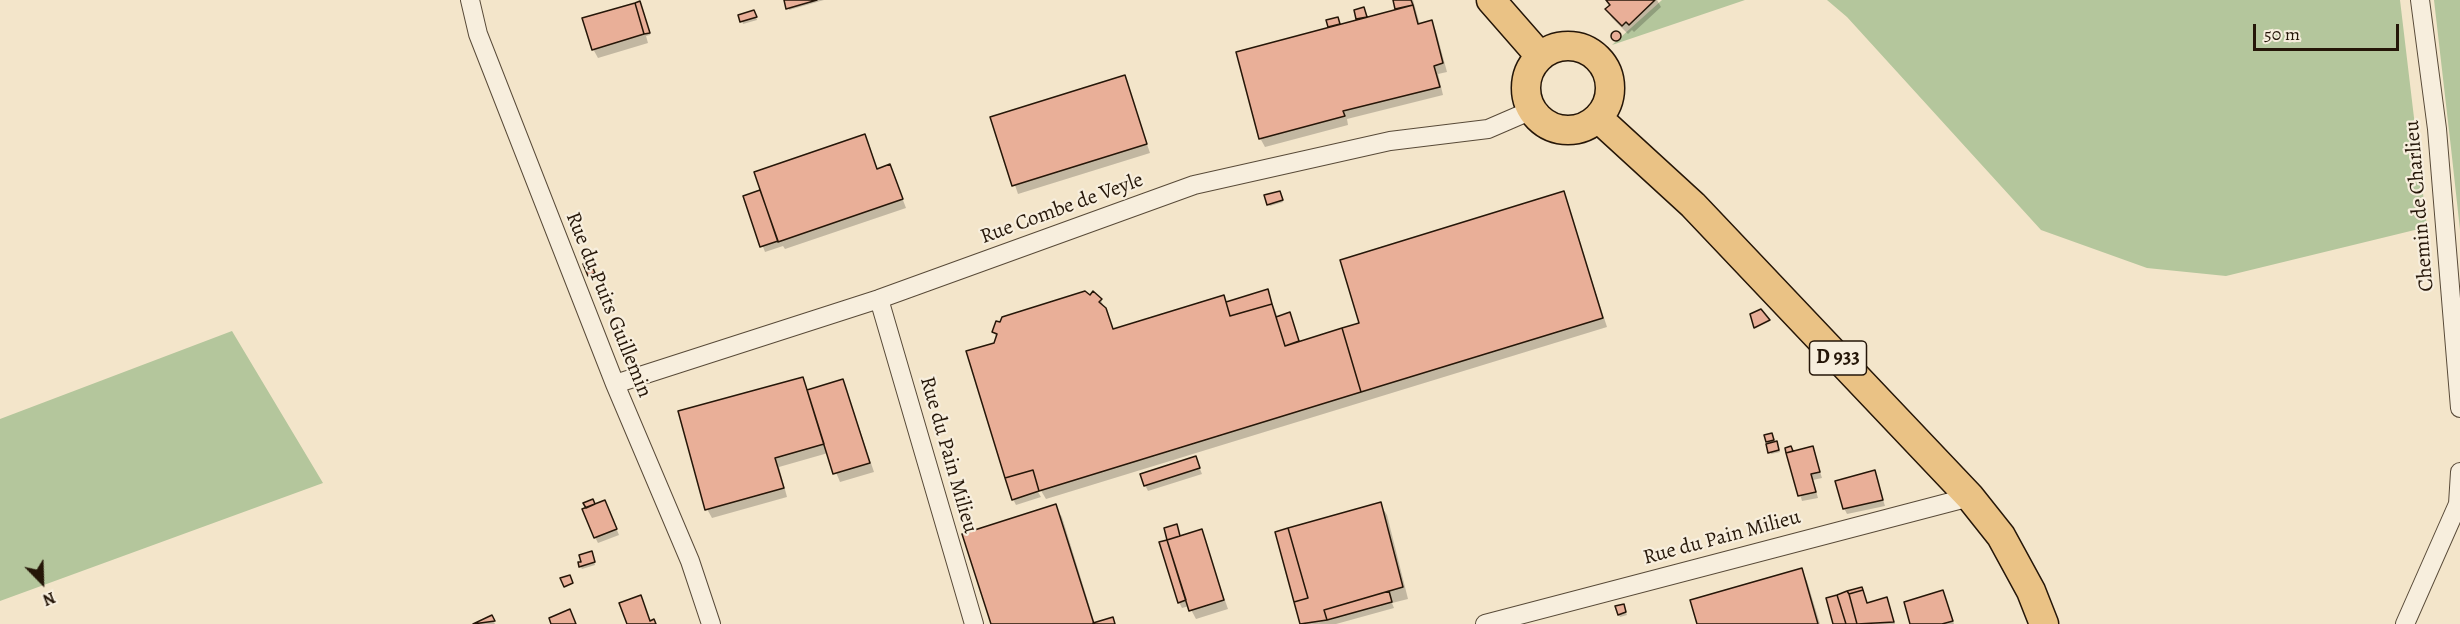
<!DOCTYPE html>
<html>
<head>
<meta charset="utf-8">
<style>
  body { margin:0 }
  #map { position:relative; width:2460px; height:624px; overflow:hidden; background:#f3e5ca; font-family:Alegreya,serif }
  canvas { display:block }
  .north { position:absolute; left:12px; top:552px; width:60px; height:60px; -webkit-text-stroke:4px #f7eedd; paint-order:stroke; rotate:157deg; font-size:16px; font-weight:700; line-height:24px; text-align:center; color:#251608 }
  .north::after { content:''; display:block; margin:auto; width:21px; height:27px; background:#251608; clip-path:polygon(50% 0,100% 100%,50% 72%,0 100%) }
  .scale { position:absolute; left:2253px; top:24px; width:146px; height:27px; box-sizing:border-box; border:3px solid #251608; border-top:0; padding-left:8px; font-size:18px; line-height:21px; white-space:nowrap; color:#251608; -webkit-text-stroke:4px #f7eedd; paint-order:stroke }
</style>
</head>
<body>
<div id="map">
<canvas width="2460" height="624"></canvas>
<div class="north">N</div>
<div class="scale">50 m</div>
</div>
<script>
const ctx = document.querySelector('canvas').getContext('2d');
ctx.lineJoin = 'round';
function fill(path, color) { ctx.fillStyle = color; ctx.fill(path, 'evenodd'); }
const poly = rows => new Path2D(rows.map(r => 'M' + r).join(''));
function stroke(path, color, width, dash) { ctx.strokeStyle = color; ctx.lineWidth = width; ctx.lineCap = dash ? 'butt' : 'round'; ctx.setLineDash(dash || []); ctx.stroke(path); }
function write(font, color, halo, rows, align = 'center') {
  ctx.font = font + ' Alegreya,serif'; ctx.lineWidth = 4.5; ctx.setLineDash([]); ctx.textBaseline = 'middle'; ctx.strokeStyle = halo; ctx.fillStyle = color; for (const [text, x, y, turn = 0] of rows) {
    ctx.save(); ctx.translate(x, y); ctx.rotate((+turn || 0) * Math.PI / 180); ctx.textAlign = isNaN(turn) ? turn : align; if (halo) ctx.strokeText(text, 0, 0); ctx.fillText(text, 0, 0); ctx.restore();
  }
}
fill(poly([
  [1662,0,1745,0,1612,45],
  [1827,0,2400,0,2427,227,2226,276,2147,268,2041,230,1847,17],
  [2434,0,2460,0,2460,230,2451,148],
  [232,331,323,483,0,601,0,419]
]), '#b4c69c');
fill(poly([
  [788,0,824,0,789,10],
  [1395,0,1413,0,1420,25,1431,22,1436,31,1447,72,1438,74,1443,95,1347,119,1348,125,1265,147,1260,138,1330,28,1328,21,1337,19,1341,25,1358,20,1356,11,1363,8,1369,18,1397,10],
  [1605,0,1657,0,1661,7,1634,32,1632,30,1628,34,1612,18,1607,10,1610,7],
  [641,5,650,35,646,36,648,43,598,58,593,49],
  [755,14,757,20,743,24,742,21],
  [1617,33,1621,39,1617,42,1612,36],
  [1124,76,1150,153,1018,194,992,117],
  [864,136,878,170,890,166,906,208,785,249,783,246,765,252,744,197,760,192,763,197],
  [1563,192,1607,327,1046,499,1037,484,1034,485,1041,497,1016,505,1013,499,997,338,994,332,1001,324,1101,300,1114,331,1223,297,1227,303,1270,297,1278,318,1292,320,1299,343,1361,324],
  [1281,195,1283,202,1270,206,1268,204],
  [802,379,808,391,843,380,874,472,840,482,828,453,779,467,787,497,712,518,707,509],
  [1771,435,1775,448,1778,445,1780,452,1771,454,1767,441],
  [1812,447,1822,478,1813,480,1818,498,1802,501,1787,449,1793,452],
  [1198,464,1202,474,1148,491,1145,485],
  [1874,471,1885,506,1847,514,1844,508],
  [1380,504,1387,515,1408,599,1392,603,1394,608,1336,624,1302,624,1276,533],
  [595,506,608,508,619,535,598,543,595,537],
  [1055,506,1062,517,1095,624,1114,624,992,624],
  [1201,531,1228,609,1196,619,1189,606,1182,608,1179,602,1180,537],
  [592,555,595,565,582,569,580,566],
  [1801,569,1807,581,1820,624,1698,624],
  [1943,592,1954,624,1912,624],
  [1863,593,1868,604,1886,599,1895,624,1835,624],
  [1624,608,1627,615,1620,617,1619,615],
  [491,617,495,624,477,624]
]), '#0003');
const building = poly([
  [784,0,817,0,786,9,784,0],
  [1393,0,1411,0,1413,5,1395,9,1393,0],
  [1606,0,1655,0,1629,25,1626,22,1622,26,1605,9,1610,5,1606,0],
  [640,1,650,33,644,34,635,3,640,1],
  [635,3,644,34,592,50,582,18,635,3],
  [1413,5,1418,24,1432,20,1443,63,1434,66,1440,87,1343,111,1345,116,1259,139,1236,52,1413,5],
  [1364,7,1367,17,1356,19,1354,10,1364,7],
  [754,10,757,17,740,22,738,15,754,10],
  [1338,17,1340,24,1328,27,1326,20,1338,17],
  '1611 36a5 5 0 1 1 10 0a5 5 0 1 1-10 0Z',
  [1125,75,1147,144,1012,186,990,117,1125,75],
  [865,134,877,169,890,164,903,199,778,242,754,172,865,134],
  [760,190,778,241,760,247,743,196,760,190],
  [1280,191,1283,200,1267,205,1264,195,1280,191],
  [1564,191,1603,318,1361,392,1342,328,1359,323,1340,260,1564,191],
  [590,261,595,273,588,276,583,264,590,261],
  [1268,289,1272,304,1230,316,1226,302,1268,289],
  [1085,291,1090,295,1093,291,1102,299,1099,302,1106,308,1113,329,1224,295,1230,316,1272,304,1285,346,1342,328,1361,392,1039,491,1033,470,1005,478,966,351,994,343,997,334,992,332,996,321,1000,322,1002,317,1085,291],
  [1761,309,1770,320,1754,328,1750,314,1761,309],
  [1290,312,1299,341,1285,346,1276,317,1290,312],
  [803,377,824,444,775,458,784,488,705,510,678,411,803,377],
  [843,379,870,463,833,474,807,390,843,379],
  [1772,433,1774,440,1766,442,1764,435,1772,433],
  [1777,441,1779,450,1768,453,1766,444,1777,441],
  [1791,446,1793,451,1786,453,1785,448,1791,446],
  [1813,446,1820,472,1811,474,1816,492,1798,496,1786,453,1813,446],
  [1196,456,1200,468,1144,486,1140,474,1196,456],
  [1033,470,1039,491,1012,500,1005,478,1033,470],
  [1875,470,1883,500,1843,509,1835,481,1875,470],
  [593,499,595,504,586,508,583,503,593,499],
  [605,500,617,529,594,538,582,509,605,500],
  [1381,502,1403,587,1324,610,1327,620,1300,624,1294,602,1308,598,1288,528,1381,502],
  [1056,504,1094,624,991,624,962,534,1056,504],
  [1177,524,1180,536,1167,540,1164,528,1177,524],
  [1288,528,1308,598,1294,602,1275,532,1288,528],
  [1202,529,1224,600,1189,611,1167,540,1202,529],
  [1167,540,1186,600,1178,603,1159,542,1167,540],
  [592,551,595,562,579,567,578,562,581,562,579,555,592,551],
  [1802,568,1818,624,1697,624,1690,600,1802,568],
  [570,575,573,583,564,587,560,578,570,575],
  [1862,587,1863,590,1849,594,1847,591,1862,587],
  [1863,590,1867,603,1887,597,1894,622,1857,624,1849,594,1863,590],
  [1943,590,1953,621,1942,624,1910,624,1904,602,1943,590],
  [1389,591,1392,602,1327,620,1324,610,1389,591],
  [1847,591,1849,594,1857,624,1846,624,1837,595,1847,591],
  [641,595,650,621,654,619,656,624,627,624,619,603,641,595],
  [1837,595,1846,624,1833,624,1826,598,1837,595],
  [1624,604,1626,612,1618,615,1615,606,1624,604],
  [570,609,576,624,551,624,549,618,570,609],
  [492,615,495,621,473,624,492,615],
  [1113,617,1115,624,1094,624,1093,623,1113,617]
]);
fill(building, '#e9af98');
stroke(building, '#251608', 1.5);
const street = poly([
  [470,0,478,34,615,384,690,561,711,624],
  [2420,0,2437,129,2460,408],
  [879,299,974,624],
  [615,384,879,299,1194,185,1390,141,1488,129,1532,110],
  [1485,624,1970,497],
  [2405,624,2458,504,2460,472]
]);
const primary = poly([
  [1491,0,1540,56],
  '1526 88a42 42 0 1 1 84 0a42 42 0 1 1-84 0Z',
  [1598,118,1693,205,1970,497,2001,536,2031,591,2044,624]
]);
stroke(street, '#584a38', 20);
stroke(primary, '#251608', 31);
stroke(street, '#f7eedd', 18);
stroke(primary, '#eac285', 28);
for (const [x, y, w] of [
  [1838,358,57]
]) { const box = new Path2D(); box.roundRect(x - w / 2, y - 17, w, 34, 4.5); ctx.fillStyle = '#f7eedd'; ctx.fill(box); stroke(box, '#251608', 1.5); }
write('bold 20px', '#251608', null, [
  ["D 933",1838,358]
]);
write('21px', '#251608', '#f7eedd', [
  ["Chemin de Charlieu",2420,206,-95],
  ["Rue Combe de Veyle",1062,209,-20],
  ["Rue du Puits Guillemin",608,305,68],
  ["Rue du Pain Milieu",948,455,74],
  ["Rue du Pain Milieu",1722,538,-15]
]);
</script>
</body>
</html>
